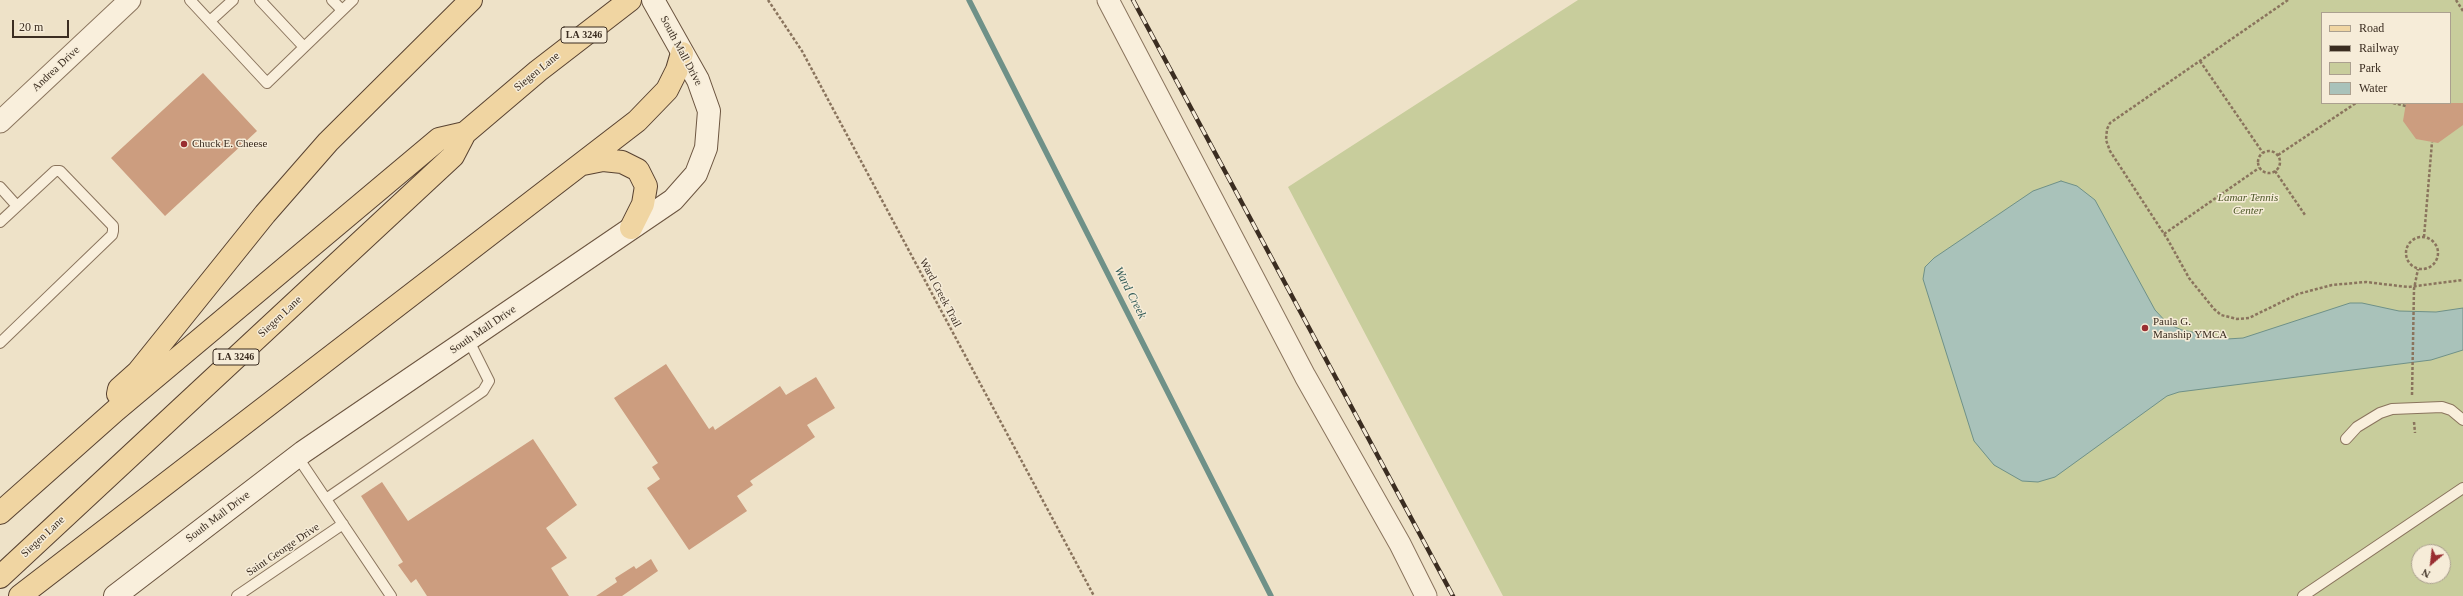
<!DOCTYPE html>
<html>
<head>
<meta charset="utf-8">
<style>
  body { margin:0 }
  #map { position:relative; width:2463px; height:596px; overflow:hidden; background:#eee2c8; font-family:Georgia,serif }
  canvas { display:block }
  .legend { position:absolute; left:2321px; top:12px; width:130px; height:92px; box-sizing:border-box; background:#f6ecd8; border:1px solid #aba08f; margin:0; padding:5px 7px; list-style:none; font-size:12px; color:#3b2d21 }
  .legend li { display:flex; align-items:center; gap:8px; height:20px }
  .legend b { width:20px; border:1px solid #aba08f }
  .north { position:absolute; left:2411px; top:544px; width:40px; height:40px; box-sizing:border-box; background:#f6ecd8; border:1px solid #aba08f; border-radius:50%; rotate:208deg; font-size:11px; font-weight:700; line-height:16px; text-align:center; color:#3b2d21 }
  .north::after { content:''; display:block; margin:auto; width:14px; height:18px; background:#992e31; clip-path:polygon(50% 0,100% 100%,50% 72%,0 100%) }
  .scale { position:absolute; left:12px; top:20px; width:57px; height:18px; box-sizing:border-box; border:2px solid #3b2d21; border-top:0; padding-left:5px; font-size:12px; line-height:14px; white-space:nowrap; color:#3b2d21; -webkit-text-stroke:3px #f6ecd8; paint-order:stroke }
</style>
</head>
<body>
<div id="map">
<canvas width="2463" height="596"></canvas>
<ul class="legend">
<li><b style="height:5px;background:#f0d5a2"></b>Road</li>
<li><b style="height:5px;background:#3b2d21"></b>Railway</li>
<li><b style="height:11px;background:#c8cd9c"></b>Park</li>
<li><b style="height:11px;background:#a9c2ba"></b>Water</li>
</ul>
<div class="north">N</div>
<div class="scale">20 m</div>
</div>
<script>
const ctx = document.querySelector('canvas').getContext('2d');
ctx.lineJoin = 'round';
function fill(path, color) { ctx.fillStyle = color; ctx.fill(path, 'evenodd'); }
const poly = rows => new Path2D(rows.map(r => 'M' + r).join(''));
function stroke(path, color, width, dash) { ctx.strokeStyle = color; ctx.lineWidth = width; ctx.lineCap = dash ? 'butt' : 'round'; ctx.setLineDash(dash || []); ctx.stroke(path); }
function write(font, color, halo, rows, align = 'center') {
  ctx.font = font + ' Georgia,serif'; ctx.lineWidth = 3; ctx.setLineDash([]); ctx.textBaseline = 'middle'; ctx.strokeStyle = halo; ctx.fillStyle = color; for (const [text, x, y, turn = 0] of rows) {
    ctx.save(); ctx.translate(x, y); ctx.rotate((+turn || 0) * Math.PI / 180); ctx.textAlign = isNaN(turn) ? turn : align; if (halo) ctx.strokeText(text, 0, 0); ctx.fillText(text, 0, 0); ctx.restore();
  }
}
fill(poly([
  [1578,0,2463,0,2463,596,1503,596,1288,187],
  [2322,13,2450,13,2450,103,2322,103],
  [2419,552,2443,552,2443,576,2419,576]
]), '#c8cd9c');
const water = poly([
  [2061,181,2077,186,2095,200,2155,310,2168,324,2182,330,2227,339,2243,338,2350,303,2362,303,2399,311,2436,312,2463,308,2463,350,2431,360,2179,392,2167,396,2055,477,2038,482,2022,481,1994,465,1974,441,1923,279,1925,267,1934,258,2033,191,2061,181]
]);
fill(water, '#a9c2ba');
stroke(water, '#6f9188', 1);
stroke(poly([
  [969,0,1271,596]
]), '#6f9188', 5.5);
fill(poly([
  [203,73,257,131,165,216,111,158],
  [2406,103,2463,103,2463,125,2438,143,2416,139,2403,121],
  [666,364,709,429,713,426,715,430,780,386,786,395,816,377,835,408,807,425,815,437,750,481,753,485,737,496,747,511,689,550,647,488,660,479,652,467,658,463,614,398],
  [533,439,577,505,546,528,567,558,551,568,569,596,427,596,416,579,411,583,398,565,403,562,361,496,382,482,408,521],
  [651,559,658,571,622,596,596,596,617,582,615,578,634,566,636,569]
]), '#cc9d7f');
const lane = poly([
  [190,0,267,83,353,0],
  [260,0,304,47],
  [332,0,342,10],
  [210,21,233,0],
  [0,187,17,206],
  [0,222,55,171,60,171,113,226,113,231,112,235,0,343],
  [2346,439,2357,427,2380,413,2392,409,2442,407,2451,410,2463,420],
  [297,456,391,596],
  [326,499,483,391,489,381,468,339],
  [237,596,343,524],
  [2303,596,2463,488]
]);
const street = poly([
  [1108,0,1305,376,1400,544,1426,596],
  [0,122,130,0]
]);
const secondary = poly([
  [115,596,303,452,673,200,696,174,706,148,709,111,698,80,653,0]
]);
const primary = poly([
  [583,164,603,160,622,162,638,170,646,186,643,204,631,228],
  [118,394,119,389,138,372,265,214,328,142,471,0],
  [0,513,116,410,439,139,465,133],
  [0,577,453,156,465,133,538,71,630,0],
  [20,596,637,121,667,90,677,70,682,53]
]);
stroke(lane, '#8a745d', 12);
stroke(street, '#8a745d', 23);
stroke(secondary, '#6c5540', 24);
stroke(primary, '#584231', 24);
stroke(poly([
  [768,0,802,51,1094,596],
  [2288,0,2110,123,2107,129,2106,140,2110,151,2168,240,2189,278,2214,309,2221,315,2237,319,2249,318,2298,294,2332,285,2366,282,2408,287,2463,280],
  [2456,0,2463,11],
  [2200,61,2263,153],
  [2393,103,2406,106],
  '2258 162a11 11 0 1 1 22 0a11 11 0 1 1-22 0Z',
  [2278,155,2356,103],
  [2275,171,2305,215],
  [2164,234,2259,168],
  [2424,237,2432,142],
  '2406 253a16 16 0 1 1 32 0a16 16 0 1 1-32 0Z',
  [2412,395,2414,289,2418,269],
  [2414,422,2415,433]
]), '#8a745d', 2.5, [3, 2]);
stroke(lane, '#f9efdc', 10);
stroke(street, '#f9efdc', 21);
stroke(secondary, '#f9efdc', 22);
stroke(primary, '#f0d5a2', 22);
const rail = poly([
  [1133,0,1453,596]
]);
stroke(rail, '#3b2d21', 4.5);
stroke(rail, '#f6ecd8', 3, [9]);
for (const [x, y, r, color] of [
  [184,144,4,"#992e31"],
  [2145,328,4,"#992e31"]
]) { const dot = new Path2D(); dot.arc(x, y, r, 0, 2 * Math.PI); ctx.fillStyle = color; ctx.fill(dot); stroke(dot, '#f6ecd8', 1.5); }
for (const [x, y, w] of [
  [584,35,46],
  [236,357,46]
]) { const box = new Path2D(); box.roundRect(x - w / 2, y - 8, w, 16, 3); ctx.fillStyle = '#f6ecd8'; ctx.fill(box); stroke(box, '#3b2d21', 1); }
write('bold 10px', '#3b2d21', null, [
  ["LA 3246",584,35],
  ["LA 3246",236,357]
]);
write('11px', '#3b2d21', '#f6ecd8', [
  ["South Mall Drive",681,51,62],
  ["Andrea Drive",56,69,-43],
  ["Siegen Lane",537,72,-39],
  ["Ward Creek Trail",940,293,62],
  ["Siegen Lane",280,317,-43],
  ["South Mall Drive",483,330,-34],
  ["South Mall Drive",218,517,-37],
  ["Siegen Lane",43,537,-43],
  ["Saint George Drive",283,550,-34]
]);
write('11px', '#3b2d21', '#f6ecd8', [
  ["Chuck E. Cheese",192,144],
  ["Paula G.",2153,322],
  ["Manship YMCA",2153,335]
], 'left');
write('italic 11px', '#4c5727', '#f6ecd8', [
  ["Lamar Tennis",2248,198],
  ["Center",2248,211]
]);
write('italic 12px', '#305a57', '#f6ecd8', [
  ["Ward Creek",1130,293,63]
]);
</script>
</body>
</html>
